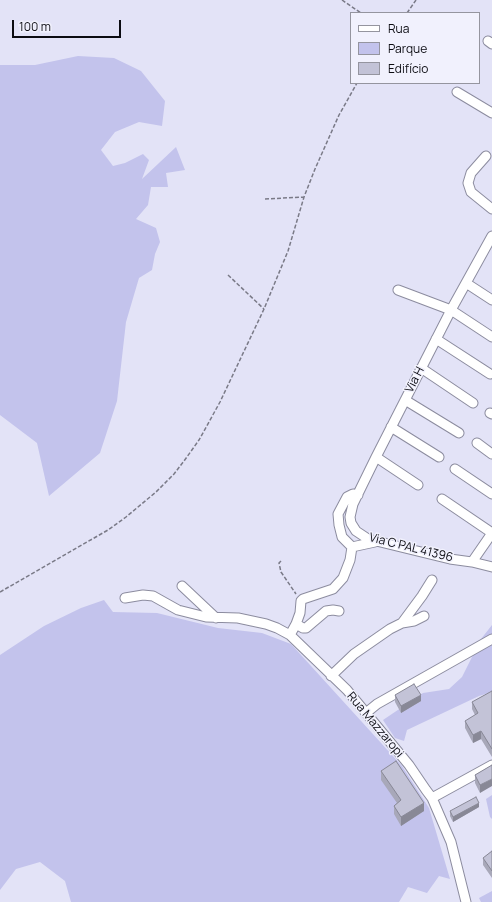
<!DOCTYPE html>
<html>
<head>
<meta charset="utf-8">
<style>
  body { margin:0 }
  #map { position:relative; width:492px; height:902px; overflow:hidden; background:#e3e3f7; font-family:Manrope,sans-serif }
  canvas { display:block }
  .legend { position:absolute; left:350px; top:12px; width:130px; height:72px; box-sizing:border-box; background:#f1f1fd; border:1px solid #95959f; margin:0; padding:5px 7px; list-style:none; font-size:12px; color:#0c0c12 }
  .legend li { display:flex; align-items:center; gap:8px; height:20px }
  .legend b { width:20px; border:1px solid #95959f }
  .scale { position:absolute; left:12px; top:20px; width:109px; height:18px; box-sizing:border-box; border:2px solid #0c0c12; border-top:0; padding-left:5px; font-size:12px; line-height:14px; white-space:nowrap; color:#0c0c12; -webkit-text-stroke:3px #f1f1fd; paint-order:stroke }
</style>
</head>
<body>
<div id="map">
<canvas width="492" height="902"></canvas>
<ul class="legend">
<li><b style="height:5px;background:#fff"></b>Rua</li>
<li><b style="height:11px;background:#c3c3ec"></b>Parque</li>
<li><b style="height:11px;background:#c3c3d7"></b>Edifício</li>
</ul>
<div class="scale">100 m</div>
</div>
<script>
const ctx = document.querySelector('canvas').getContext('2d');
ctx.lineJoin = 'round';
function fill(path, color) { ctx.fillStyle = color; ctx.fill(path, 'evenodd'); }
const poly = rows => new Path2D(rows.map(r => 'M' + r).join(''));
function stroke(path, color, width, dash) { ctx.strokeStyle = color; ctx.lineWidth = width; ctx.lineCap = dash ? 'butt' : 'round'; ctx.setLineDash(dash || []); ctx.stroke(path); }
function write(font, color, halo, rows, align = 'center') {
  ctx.font = font + ' Manrope,sans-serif'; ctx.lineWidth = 3; ctx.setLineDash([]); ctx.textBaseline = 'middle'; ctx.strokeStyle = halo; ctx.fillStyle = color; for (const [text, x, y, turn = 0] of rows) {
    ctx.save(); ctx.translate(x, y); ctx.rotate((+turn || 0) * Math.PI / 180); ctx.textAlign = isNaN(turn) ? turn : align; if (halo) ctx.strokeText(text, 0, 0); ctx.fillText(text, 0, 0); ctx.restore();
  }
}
fill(poly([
  [78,56,114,58,141,71,165,101,162,126,139,122,115,132,101,150,113,166,125,163,143,154,149,160,142,179,176,147,185,170,166,173,168,187,151,187,148,205,136,219,156,228,160,242,155,254,152,270,139,278,126,322,117,401,100,453,49,496,37,443,0,415,0,65,35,65],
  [104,600,113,612,157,613,218,628,262,633,291,644,402,766,429,808,450,879,439,876,427,893,408,887,399,902,71,902,65,881,40,862,16,869,0,890,0,655,44,626,81,608],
  [492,625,492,692,479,696,407,730,404,741,395,738,383,720,423,693,449,689,462,677,481,639],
  [492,795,492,819,490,817,486,799],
  [492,891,492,902,481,902,479,898]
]), '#c3c3ec');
const minor = poly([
  [488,41,492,44],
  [457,92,492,113],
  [486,156,471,173,468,183,471,192,492,209],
  [492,236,451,310,376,457,353,504,350,517,351,523,356,531,368,539,450,559,472,562,492,567],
  [466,283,492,300],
  [398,290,451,310,492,337],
  [436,339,490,374],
  [421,368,473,403],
  [405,400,459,433],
  [490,413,492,414],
  [391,427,439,457],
  [477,443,492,454],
  [376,457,418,485],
  [455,469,492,494],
  [442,499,492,533],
  [352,547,342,537,339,525,338,514,347,497,353,494,358,495],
  [472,562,492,533],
  [182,586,216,618],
  [125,598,143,595,153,596,178,610,206,617,238,618,266,624,277,628,290,635,347,690,409,765,426,790,432,798,451,842,466,902],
  [402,623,422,596,432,580],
  [296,624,303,628,306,628,326,611,333,610,339,611],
  [290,635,296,624,300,613,301,601,303,599,333,589,343,578,350,560,352,547,375,542],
  [331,676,354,654,390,629,402,623,414,621,424,616],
  [366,713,377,704,492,639],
  [432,798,492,765]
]);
stroke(minor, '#8c8c9f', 11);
stroke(poly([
  [342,0,361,13],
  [407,13,416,0],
  [265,199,304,197],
  [228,275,264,309],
  [281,561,279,563,281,572,296,594],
  [0,592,108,530,126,517,156,492,174,474,184,461,199,440,220,402,264,309,288,251,304,197,315,169,339,115,357,83]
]), '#7a7a87', 1.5, [4, 2]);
stroke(minor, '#fff', 9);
fill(poly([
  [492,691,492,757,481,739,473,743,465,728,465,721,475,715,472,709,472,702],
  [395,695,421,701,401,713,395,702],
  [492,765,480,793,475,783,475,775],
  [381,771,424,811,401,826,394,814,394,806,397,803,381,780],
  [479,807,453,822,450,816,450,811],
  [492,851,492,878,483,865,483,858]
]), '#a8a8b9');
fill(poly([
  [421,695,421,701,401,713,401,706],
  [481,731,481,739,473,743,473,735],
  [492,779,492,786,480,793,480,785],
  [424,803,424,811,401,826,401,817],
  [479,803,479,807,453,822,453,817]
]), '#888896');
const building = poly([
  [414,684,421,695,401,706,395,695,414,684],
  [492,691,492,749,481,731,473,735,465,721,478,713,472,702,492,691],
  [396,761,424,803,401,817,394,806,401,800,381,771,396,761],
  [492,765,492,779,480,785,475,775,492,765],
  [476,797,479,803,453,817,450,811,476,797],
  [492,851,492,871,483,858,492,851]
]);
fill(building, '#c3c3d7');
stroke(building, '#888896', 1);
write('12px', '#0c0c12', '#f1f1fd', [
  ["Via H",415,380,-63],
  ["Via C PAL 41396",411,548,14],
  ["Rua Mazzaropi",375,725,50]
]);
</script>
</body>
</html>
